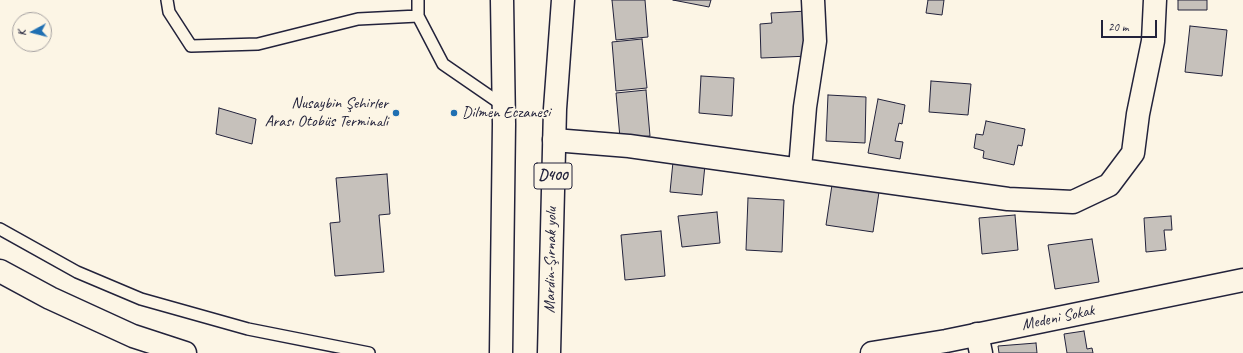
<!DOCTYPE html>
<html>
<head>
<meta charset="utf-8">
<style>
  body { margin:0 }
  #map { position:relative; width:1243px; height:353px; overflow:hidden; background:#fcf5e5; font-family:Caveat,sans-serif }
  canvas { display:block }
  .north { position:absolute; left:12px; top:12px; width:40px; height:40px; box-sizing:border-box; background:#fcf5e5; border:1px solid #a5a1a1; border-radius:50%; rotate:263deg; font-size:11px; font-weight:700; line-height:16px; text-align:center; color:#22223b }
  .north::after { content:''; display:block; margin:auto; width:14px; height:18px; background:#1f6fb2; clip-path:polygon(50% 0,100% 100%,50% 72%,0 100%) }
  .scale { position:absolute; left:1101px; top:20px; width:56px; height:18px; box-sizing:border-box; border:2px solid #22223b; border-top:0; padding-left:5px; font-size:12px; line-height:14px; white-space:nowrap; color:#22223b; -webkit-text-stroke:3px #fcf5e5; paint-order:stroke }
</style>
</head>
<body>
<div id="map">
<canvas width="1243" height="353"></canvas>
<div class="north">K</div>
<div class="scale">20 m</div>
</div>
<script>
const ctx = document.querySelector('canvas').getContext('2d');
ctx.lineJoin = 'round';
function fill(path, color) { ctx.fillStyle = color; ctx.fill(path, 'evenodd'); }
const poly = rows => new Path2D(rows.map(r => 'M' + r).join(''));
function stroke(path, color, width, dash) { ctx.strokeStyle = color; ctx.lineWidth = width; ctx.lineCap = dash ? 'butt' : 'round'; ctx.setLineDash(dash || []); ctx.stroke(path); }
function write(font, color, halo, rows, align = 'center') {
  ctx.font = font + ' Caveat,sans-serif'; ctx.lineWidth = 4; ctx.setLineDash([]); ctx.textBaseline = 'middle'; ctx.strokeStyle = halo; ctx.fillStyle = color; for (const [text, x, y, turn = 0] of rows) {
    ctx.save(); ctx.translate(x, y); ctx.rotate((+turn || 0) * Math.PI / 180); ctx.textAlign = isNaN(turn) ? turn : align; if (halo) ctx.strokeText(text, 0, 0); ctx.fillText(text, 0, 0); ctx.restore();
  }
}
const building = poly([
  [612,0,645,0,648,37,616,40,612,0],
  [673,0,711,0,709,7,673,0],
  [928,0,944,0,942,15,926,13,928,0],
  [1178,0,1207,0,1207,10,1178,10,1178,0],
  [807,11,810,56,761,58,760,24,772,23,771,13,807,11],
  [1190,26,1227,30,1222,76,1185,72,1190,26],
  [642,39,647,88,616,91,612,42,642,39],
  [701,76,734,78,732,116,699,113,701,76],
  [931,81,971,84,968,115,929,112,931,81],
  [646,90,650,136,620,138,616,93,646,90],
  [828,95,866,97,865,143,826,141,828,95],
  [878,99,905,105,902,124,899,123,895,141,903,142,900,159,868,153,878,99],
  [219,108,256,119,252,144,216,134,219,108],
  [986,121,1025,129,1022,146,1018,145,1014,165,983,158,984,151,974,148,976,134,983,135,986,121],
  [673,162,705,165,702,195,670,192,673,162],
  [387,174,390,214,379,215,384,272,335,276,330,223,340,222,336,178,387,174],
  [832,185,879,192,873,232,826,225,832,185],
  [748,198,784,200,782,252,746,250,748,198],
  [717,212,720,243,682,247,678,216,717,212],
  [1015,215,1018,250,982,254,979,218,1015,215],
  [1171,216,1172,230,1164,230,1166,250,1146,252,1144,218,1171,216],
  [661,231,665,276,625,280,621,235,661,231],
  [1092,239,1099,282,1055,289,1048,245,1092,239],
  [1084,331,1087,349,1092,348,1093,353,1067,353,1064,334,1084,331],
  [1036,343,1037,353,999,353,998,346,1036,343]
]);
fill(building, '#c6c1bb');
stroke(building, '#22223b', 1);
const lane = poly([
  [167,0,169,12,191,46,258,44,358,19,418,16],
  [418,0,418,16,443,64,504,106],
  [0,229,77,272,141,299,248,329,369,353]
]);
const street = poly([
  [554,140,629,146,1008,199,1073,202,1109,185,1133,153,1138,114,1153,41,1155,0],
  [800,169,805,107,815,41,813,0],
  [0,271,50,298,133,336,185,353],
  [977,334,981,353]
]);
const secondary = poly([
  [872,353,946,341,1243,280]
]);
const highway = poly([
  [501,353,504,124,502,0],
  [549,353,555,109,563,0]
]);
stroke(lane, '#22223b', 14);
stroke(street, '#22223b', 25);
stroke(secondary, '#22223b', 25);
stroke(highway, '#22223b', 25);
stroke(lane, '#fcf5e5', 11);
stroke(street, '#fcf5e5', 22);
stroke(secondary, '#fcf5e5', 22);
stroke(highway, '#fcf5e5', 22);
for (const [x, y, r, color] of [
  [396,113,4,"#1f6fb2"],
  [454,113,4,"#1f6fb2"]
]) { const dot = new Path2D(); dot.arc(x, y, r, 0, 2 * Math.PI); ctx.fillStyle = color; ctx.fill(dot); stroke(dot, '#fcf5e5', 1.5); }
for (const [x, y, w] of [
  [553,176,38]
]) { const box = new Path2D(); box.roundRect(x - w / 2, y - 13, w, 26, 3); ctx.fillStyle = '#fcf5e5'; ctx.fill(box); stroke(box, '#22223b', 1); }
write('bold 15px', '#22223b', null, [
  ["D400",553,176]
]);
write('16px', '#22223b', '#fcf5e5', [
  ["Nusaybin Şehirler",388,104],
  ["Arası Otobüs Terminali",388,122],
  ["Dilmen Eczanesi",462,113,"left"]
], 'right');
write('16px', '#22223b', '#fcf5e5', [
  ["Mardin-Şırnak yolu",551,260,-89],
  ["Medeni Sokak",1058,318,-12]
]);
</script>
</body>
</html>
